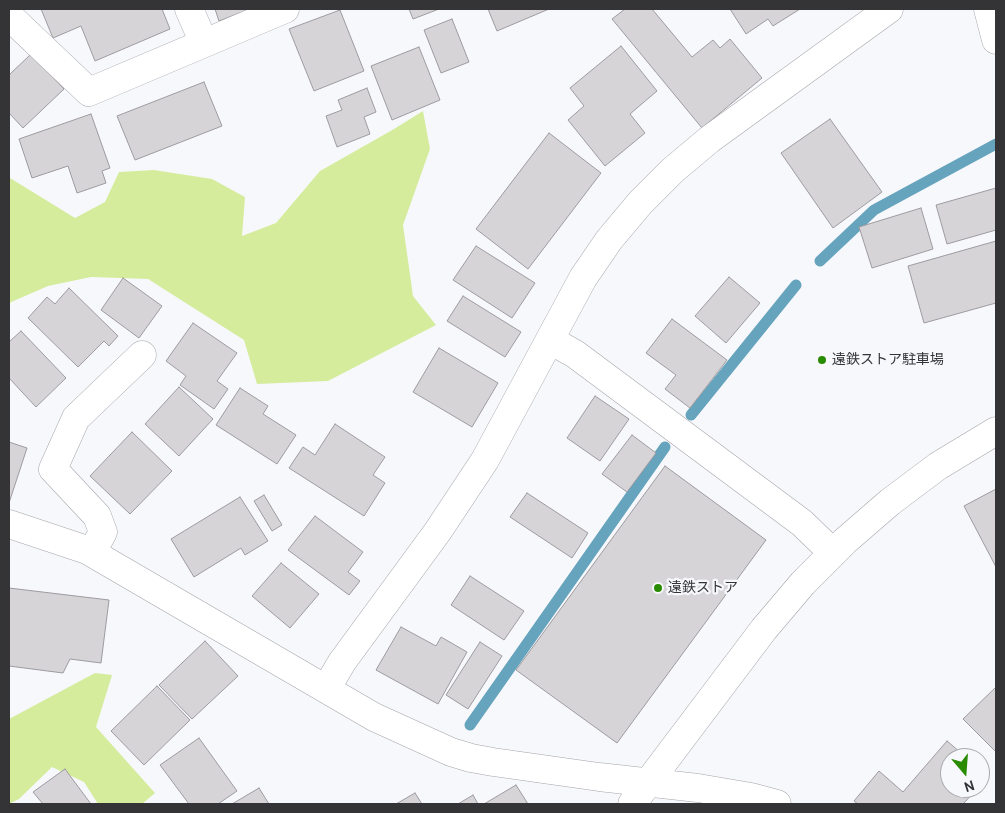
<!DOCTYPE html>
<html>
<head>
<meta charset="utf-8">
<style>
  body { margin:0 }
  #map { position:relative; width:1005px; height:813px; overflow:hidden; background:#f7f8fc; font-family:Cabin,sans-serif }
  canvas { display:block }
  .frame { position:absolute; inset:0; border:10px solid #343436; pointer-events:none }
  .north { position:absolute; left:940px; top:748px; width:50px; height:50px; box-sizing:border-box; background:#f7f8fc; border:1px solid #a9aaad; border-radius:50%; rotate:162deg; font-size:14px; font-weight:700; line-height:20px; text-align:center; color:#343436 }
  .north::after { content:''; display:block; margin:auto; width:18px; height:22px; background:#288b00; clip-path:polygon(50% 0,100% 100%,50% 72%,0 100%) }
</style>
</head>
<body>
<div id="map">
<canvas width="1005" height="813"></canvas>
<div class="frame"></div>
<div class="north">N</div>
</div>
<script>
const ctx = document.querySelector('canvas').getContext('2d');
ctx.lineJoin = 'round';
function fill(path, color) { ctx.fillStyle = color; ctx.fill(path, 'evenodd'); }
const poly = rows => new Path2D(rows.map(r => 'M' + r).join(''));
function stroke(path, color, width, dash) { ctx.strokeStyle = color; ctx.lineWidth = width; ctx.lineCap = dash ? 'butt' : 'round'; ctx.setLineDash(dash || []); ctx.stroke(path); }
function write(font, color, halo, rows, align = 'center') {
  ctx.font = font + ' Cabin,"Noto Sans JP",sans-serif'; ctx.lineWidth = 4.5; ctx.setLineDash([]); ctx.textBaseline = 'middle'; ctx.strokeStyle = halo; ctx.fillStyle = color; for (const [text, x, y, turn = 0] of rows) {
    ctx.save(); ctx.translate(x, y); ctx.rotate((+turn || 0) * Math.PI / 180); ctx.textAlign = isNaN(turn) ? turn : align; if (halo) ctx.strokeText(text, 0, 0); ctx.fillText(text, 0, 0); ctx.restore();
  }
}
fill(poly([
  [423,111,430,149,403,225,413,296,436,325,328,381,257,384,244,340,148,279,91,277,48,286,9,303,10,178,75,218,105,202,119,172,154,170,212,179,245,197,242,236,276,223,320,171,394,129],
  [95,673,112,675,96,727,155,793,142,804,98,804,84,782,52,767,19,799,9,804,9,719]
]), '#d5ec9d');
stroke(poly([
  [820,261,874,210,996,144],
  [691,415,796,285],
  [470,725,665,447]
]), '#66a3bd', 11);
const building = poly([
  [41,9,162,9,170,29,95,61,81,26,53,38,41,9],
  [215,9,250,9,219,21,215,9],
  [409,9,439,9,413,19,409,9],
  [488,9,549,9,497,31,488,9],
  [625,9,652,9,692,57,713,40,720,48,730,39,762,78,702,128,612,19,625,9],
  [730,9,800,9,773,26,768,19,746,34,730,9],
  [340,10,364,71,314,91,289,29,340,10],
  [452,19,469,62,441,73,424,30,452,19],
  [621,46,657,91,630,114,645,133,605,166,568,120,584,106,570,88,621,46],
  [419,47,440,100,392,120,371,66,419,47],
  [31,54,64,89,23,128,9,113,9,75,31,54],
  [204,82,222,126,135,160,117,116,204,82],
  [367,88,376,112,364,117,370,134,337,147,326,116,342,110,338,100,367,88],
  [91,114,110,168,102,171,106,183,77,193,68,166,32,178,19,139,91,114],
  [830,119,882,192,833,228,781,153,830,119],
  [549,133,601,173,528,269,476,229,549,133],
  [996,188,996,230,947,244,936,205,996,188],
  [921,208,933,249,872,268,859,227,921,208],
  [996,241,996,303,924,323,908,266,996,241],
  [476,246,535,283,512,318,453,280,476,246],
  [729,277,760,303,726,343,695,316,729,277],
  [123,278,162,306,139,338,101,310,123,278],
  [69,288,118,336,109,346,104,341,78,367,28,318,47,297,55,304,69,288],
  [463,296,521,332,505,357,447,321,463,296],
  [672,319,727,360,690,408,665,389,676,375,646,353,672,319],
  [193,323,237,353,217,381,228,389,214,409,180,385,186,376,166,361,193,323],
  [21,331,66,378,36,407,9,378,9,342,21,331],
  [439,348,498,383,472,427,413,392,439,348],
  [179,387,213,419,179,456,145,424,179,387],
  [240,388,268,406,263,414,296,435,277,464,216,425,240,388],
  [595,396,629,419,600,461,567,438,595,396],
  [335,424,385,457,373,475,385,483,364,516,289,468,303,447,315,455,335,424],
  [132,432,172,471,130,514,90,476,132,432],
  [632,435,656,453,627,492,602,474,632,435],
  [9,442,27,448,9,503,9,442],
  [665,466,766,540,617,743,516,670,665,466],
  [996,489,996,567,964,506,996,489],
  [527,493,588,533,572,558,510,517,527,493],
  [264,495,282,525,272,531,254,501,264,495],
  [240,497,268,541,245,555,241,548,194,577,171,539,240,497],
  [315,516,363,552,348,572,360,581,349,595,288,550,315,516],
  [281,563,319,594,290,628,252,596,281,563],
  [470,576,524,611,504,640,451,605,470,576],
  [9,588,109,600,101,663,70,659,63,673,9,666,9,588],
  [401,627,436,646,441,637,467,652,438,704,376,670,401,627],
  [205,641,238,676,192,719,159,685,205,641],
  [480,642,502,656,468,709,446,695,480,642],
  [157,686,190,720,144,765,111,731,157,686],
  [996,687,996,752,963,719,996,687],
  [199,738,237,791,218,804,189,804,160,765,199,738],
  [947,741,967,758,950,758,950,788,978,788,963,804,858,804,854,801,879,771,903,792,947,741],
  [65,769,91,804,43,804,33,792,65,769],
  [516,785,528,804,484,804,516,785],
  [259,788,269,804,232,804,259,788],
  [415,793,422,804,396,804,415,793],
  [473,795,478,804,458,804,473,795]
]);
fill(building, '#d7d4d8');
stroke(building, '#9d9b9f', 1);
const minor = poly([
  [189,9,204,43],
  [988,9,996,40],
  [9,16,89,92,285,9],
  [550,340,575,354,802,523,833,553],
  [9,524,87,550,374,717,451,752,471,758,493,762,599,777,698,788,751,797,777,804],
  [92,552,103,532,97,516,53,469,76,418,142,355],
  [326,689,342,662,438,531,485,460,583,278,609,240,640,203,673,170,710,139,889,9],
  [632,804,764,629,803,583,845,541,890,502,938,466,996,431]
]);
stroke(minor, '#a5a5aa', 29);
stroke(minor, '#fff', 28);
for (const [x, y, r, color] of [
  [822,360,5,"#288b00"],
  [658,588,5,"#288b00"]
]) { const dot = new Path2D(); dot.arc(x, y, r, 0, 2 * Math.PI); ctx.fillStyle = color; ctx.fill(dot); stroke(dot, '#f7f8fc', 2); }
write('14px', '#343436', '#f7f8fc', [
  ["遠鉄ストア駐車場",832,360],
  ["遠鉄ストア",668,588]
], 'left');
</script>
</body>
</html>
